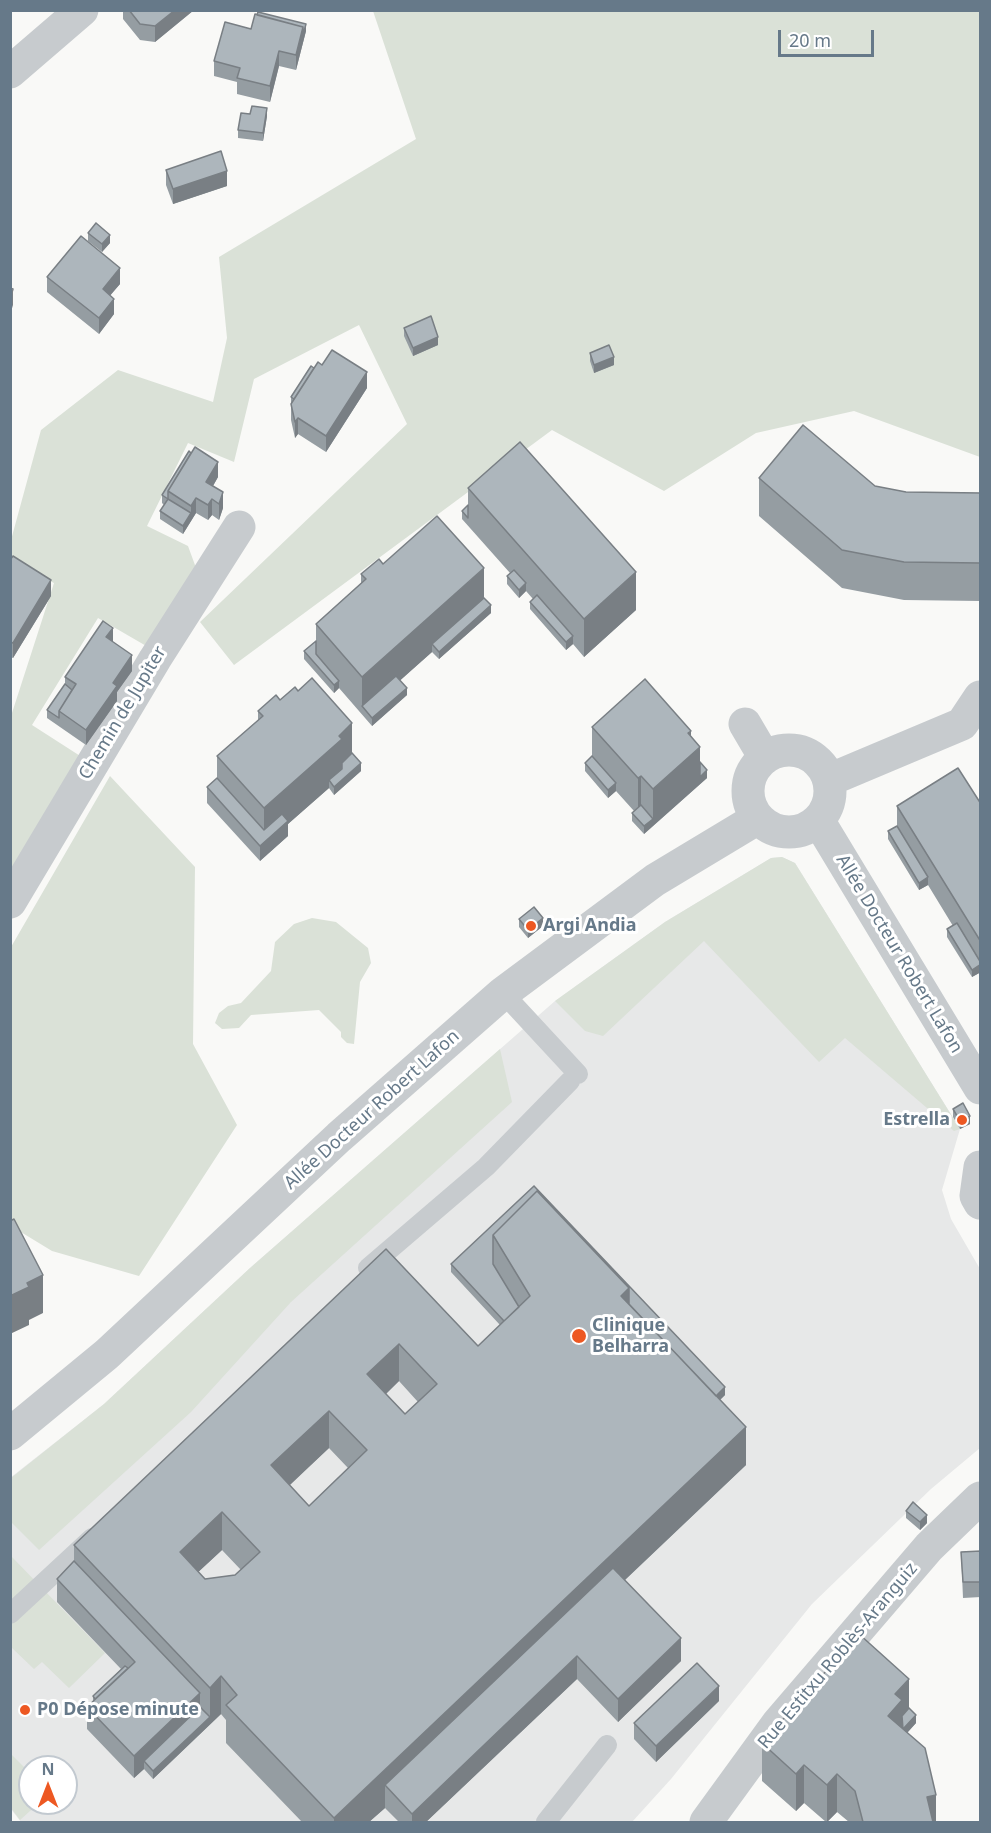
<!DOCTYPE html>
<html>
<head>
<meta charset="utf-8">
<style>
  body { margin:0 }
  #map { position:relative; width:991px; height:1833px; overflow:hidden; background:#f9f9f7; font-family:"Noto Sans",sans-serif }
  canvas { display:block }
  .frame { position:absolute; inset:0; border:12px solid #667989; pointer-events:none }
  .north { position:absolute; left:18px; top:1755px; width:60px; height:60px; box-sizing:border-box; background:#fff; border:2px solid #c2c9d0; border-radius:50%; rotate:0deg; font-size:16px; font-weight:700; line-height:24px; text-align:center; color:#667989 }
  .north::after { content:''; display:block; margin:auto; width:21px; height:27px; background:#ed5822; clip-path:polygon(50% 0,100% 100%,50% 72%,0 100%) }
  .scale { position:absolute; left:778px; top:30px; width:96px; height:27px; box-sizing:border-box; border:3px solid #667989; border-top:0; padding-left:8px; font-size:18px; line-height:21px; white-space:nowrap; color:#667989; -webkit-text-stroke:4px #fff; paint-order:stroke }
</style>
</head>
<body>
<div id="map">
<canvas width="991" height="1833"></canvas>
<div class="frame"></div>
<div class="north">N</div>
<div class="scale">20 m</div>
</div>
<script>
const ctx = document.querySelector('canvas').getContext('2d');
ctx.lineJoin = 'round';
function fill(path, color) { ctx.fillStyle = color; ctx.fill(path, 'evenodd'); }
const poly = rows => new Path2D(rows.map(r => 'M' + r).join(''));
function stroke(path, color, width, dash) { ctx.strokeStyle = color; ctx.lineWidth = width; ctx.lineCap = dash ? 'butt' : 'round'; ctx.setLineDash(dash || []); ctx.stroke(path); }
function write(font, color, halo, rows, align = 'center') {
  ctx.font = font + ' "Noto Sans",sans-serif'; ctx.lineWidth = 6; ctx.setLineDash([]); ctx.textBaseline = 'middle'; ctx.strokeStyle = halo; ctx.fillStyle = color; for (const [text, x, y, turn = 0] of rows) {
    ctx.save(); ctx.translate(x, y); ctx.rotate((+turn || 0) * Math.PI / 180); ctx.textAlign = isNaN(turn) ? turn : align; if (halo) ctx.strokeText(text, 0, 0); ctx.fillText(text, 0, 0); ctx.restore();
  }
}
fill(poly([
  [782,857,795,863,960,1129,942,1190,951,1219,980,1269,980,1448,931,1489,812,1604,671,1779,632,1822,21,1822,10,1808,10,1478,104,1404,250,1268,555,1001,665,922,771,858],
  [30,1767,66,1767,66,1803,30,1803]
]), '#e7e8e8');
fill(poly([
  [373,11,980,11,980,457,854,411,756,433,664,491,552,430,234,665,200,622,407,424,359,325,254,379,234,462,188,443,147,526,188,546,199,576,148,647,98,618,32,725,88,761,11,891,11,716,54,583,11,561,11,540,41,430,118,370,213,402,227,338,219,257,416,139],
  [110,776,195,867,193,1044,237,1125,139,1276,52,1251,11,1226,11,947],
  [782,857,795,863,960,1129,954,1131,845,1038,819,1062,704,941,603,1036,585,1031,555,1001,665,922,771,858],
  [312,918,336,922,368,948,371,963,360,982,354,1044,347,1043,341,1037,341,1032,319,1010,251,1015,239,1028,222,1029,215,1023,219,1013,228,1006,241,1003,271,971,275,942,294,924],
  [500,1049,512,1102,291,1302,191,1412,39,1550,11,1522,11,1478,104,1404,250,1268],
  [10,1555,105,1653,69,1688,42,1662,34,1669,11,1647],
  [11,1754,30,1773,30,1803,39,1803,20,1820,11,1808]
]), '#dae1d7');
stroke(poly([
  [503,993,578,1074],
  [368,1268,486,1167,570,1081],
  [10,1614,92,1538],
  [546,1822,607,1745]
]), '#c7cbce', 20);
stroke(poly([
  [10,72,82,10],
  [745,724,765,758],
  '748 791a41 41 0 1 1 82 0a41 41 0 1 1-82 0Z',
  [829,780,962,724,980,697],
  [818,820,980,1088],
  [10,902,155,659,239,527],
  [980,1167,976,1196,980,1203],
  [10,1434,107,1354,339,1137,503,993,655,880,758,818],
  [706,1822,778,1723,929,1547,980,1498]
]), '#c7cbce', 33);
fill(poly([
  [123,10,194,10,155,42,140,40,123,19],
  [251,29,306,31,296,70,279,66,270,102,237,94,237,82,214,76,214,61],
  [267,116,263,141,238,138,238,130],
  [166,170,227,186,173,204,166,185],
  [88,233,110,243,102,252,88,241],
  [47,277,120,284,110,295,114,314,99,334,47,292],
  [404,328,438,345,413,356,404,336],
  [590,353,614,365,594,373,590,361],
  [322,365,367,388,326,452,298,434,295,438,291,420,291,397,314,368],
  [191,453,218,477,213,486,223,508,219,520,212,515,208,520,196,513,183,534,160,519,160,511,164,505,162,503,162,495],
  [759,478,875,486,906,492,981,493,981,597,980,601,904,600,842,588,759,516],
  [468,488,636,610,584,657,573,644,566,650,530,609,530,602,533,599,526,591,519,598,507,584,507,576,510,573,462,519,462,511,468,505],
  [10,560,51,596,13,658,10,657],
  [383,564,484,598,491,613,439,659,432,652,400,680,407,695,372,726,339,688,334,693,304,659,304,651,316,641,316,624,361,583,361,574],
  [113,642,132,671,117,692,117,701,86,745,47,718,47,710,65,684,65,677],
  [280,700,352,753,361,771,334,795,329,788,288,824,288,836,260,861,207,803,207,787,217,778,217,756,258,720,258,711],
  [592,727,691,736,700,762,707,778,644,834,632,821,632,813,634,811,616,791,608,798,585,771,585,763,592,756],
  [981,804,981,972,972,977,947,937,947,929,953,926,928,885,919,890,888,839,888,831,897,826,897,806],
  [519,919,543,926,528,938,519,927],
  [953,1109,970,1124,960,1129,953,1117],
  [534,1186,725,1395,720,1400,746,1465,625,1580,681,1661,618,1722,577,1679,426,1822,399,1822,385,1808,369,1822,302,1822,226,1743,226,1720,221,1714,153,1779,144,1769,134,1778,87,1729,87,1707,93,1701,93,1696,121,1669,57,1602,57,1579,74,1561,74,1545,386,1249,478,1346,500,1325,451,1272,451,1264],
  [399,1381,418,1402,405,1414,386,1394],
  [329,1448,348,1468,309,1506,289,1485],
  [222,1550,241,1570,235,1575,205,1579,198,1572],
  [906,1511,927,1523,920,1530,906,1518],
  [981,1551,981,1597,963,1598,961,1552],
  [719,1701,656,1762,634,1739,634,1723],
  [909,1708,916,1723,907,1733,936,1822,849,1822,837,1812,827,1822,826,1822,804,1803,796,1811,762,1781,762,1743]
]), '#959da2');
fill(poly([
  [175,10,194,10,155,42,155,26],
  [306,24,306,31,296,70,296,55,303,27],
  [279,51,279,66,270,102,270,86],
  [267,108,267,116,263,141,263,133],
  [227,171,227,186,173,204,173,189],
  [110,235,110,243,102,252,102,244],
  [120,268,120,284,103,304,103,289],
  [13,289,13,305,10,315,10,300],
  [114,299,114,314,99,334,99,318],
  [438,337,438,345,413,356,413,348],
  [614,357,614,365,594,373,594,365],
  [367,372,367,388,326,452,326,436],
  [298,418,298,434,295,438,295,422],
  [218,462,218,477,206,498,206,482],
  [223,492,223,508,219,520,219,504],
  [196,498,196,513,183,534,183,526,191,513,191,506],
  [212,499,212,515,208,520,208,505],
  [981,559,981,597,980,601,980,563],
  [484,568,484,606,432,644,432,652,366,711,362,706,362,714,362,677],
  [636,572,636,610,584,657,584,619],
  [51,580,51,596,13,658,13,643],
  [526,583,526,591,519,598,519,590],
  [491,605,491,613,439,659,439,652],
  [113,628,113,643,106,637],
  [573,636,573,644,566,650,566,642],
  [132,655,132,671,117,692,117,701,86,745,86,730,113,683],
  [339,681,339,688,334,693,334,685],
  [407,688,407,695,372,726,372,718],
  [352,723,352,761,329,780,329,788,288,824,288,836,260,861,260,846,264,842,264,808],
  [691,731,691,755,700,747,700,777,707,770,707,778,644,834,644,826,653,819,653,789,688,733],
  [361,763,361,771,334,795,334,787],
  [641,776,641,813,638,816,638,778],
  [616,783,616,791,608,798,608,790],
  [928,877,928,885,919,890,919,883],
  [543,918,543,926,528,938,528,930],
  [981,964,981,972,972,977,972,970],
  [970,1116,970,1124,960,1129,960,1121],
  [43,1275,43,1313,29,1320,29,1325,10,1334,10,1296,27,1283],
  [629,1288,629,1326,621,1296],
  [399,1344,399,1381,367,1412,367,1374],
  [725,1387,725,1395,702,1417,702,1410],
  [329,1411,329,1448,271,1503,271,1465],
  [746,1427,746,1465,396,1797,385,1785,385,1808,369,1822,334,1822,334,1818],
  [222,1512,222,1550,180,1589,180,1552],
  [927,1515,927,1523,920,1530,920,1522],
  [681,1638,681,1661,618,1722,618,1699],
  [577,1656,577,1679,426,1822,412,1822,412,1814],
  [221,1676,221,1714,153,1779,153,1771,210,1717,210,1688],
  [909,1679,909,1716,916,1715,916,1723,888,1754,888,1716,895,1694],
  [719,1686,719,1701,656,1762,656,1746],
  [200,1693,200,1715,144,1761,144,1769,134,1778,134,1756],
  [804,1765,804,1803,796,1811,796,1774],
  [837,1774,837,1812,827,1822,827,1785],
  [936,1795,936,1822,927,1822,927,1797]
]), '#797f84');
const building = poly([
  [129,10,175,10,155,26,140,24,129,10],
  [258,12,306,24,303,35,303,27,257,15,258,12],
  [255,14,303,27,296,55,279,51,270,86,237,78,240,68,214,61,225,22,251,29,255,14],
  [252,106,267,108,263,133,238,130,241,113,250,114,252,106],
  [221,151,227,171,173,189,166,170,221,151],
  [96,223,110,235,102,244,88,233,96,223],
  [81,236,120,268,103,289,114,299,99,318,47,277,81,236],
  [10,288,13,289,10,300,10,288],
  [431,316,438,337,413,348,404,328,431,316],
  [609,345,614,357,594,365,590,353,609,345],
  [332,350,367,372,326,436,298,418,295,422,291,404,318,362,322,365,332,350],
  [311,366,314,368,294,399,291,397,311,366],
  [803,425,875,486,906,492,981,493,981,559,980,563,904,562,842,550,759,478,803,425],
  [520,442,636,572,584,619,468,488,520,442],
  [195,447,218,462,206,482,223,492,219,504,212,499,208,505,196,498,191,506,168,491,195,447],
  [189,451,191,453,168,491,168,499,162,495,189,451],
  [168,499,191,513,183,526,160,511,168,499],
  [468,505,468,518,462,511,468,505],
  [437,516,484,568,362,677,316,624,366,579,361,574,379,559,383,564,437,516],
  [13,556,51,580,13,643,10,642,10,560,13,556],
  [514,570,526,583,519,590,507,576,514,570],
  [537,595,573,636,566,642,530,602,537,595],
  [484,598,491,605,439,652,432,644,484,598],
  [103,621,113,628,106,637,132,655,113,683,117,686,86,730,59,711,76,684,65,677,103,621],
  [316,641,316,654,339,681,334,685,304,651,316,641],
  [396,676,407,688,372,718,362,706,396,676],
  [312,678,352,723,339,736,342,739,264,808,217,756,263,716,258,711,276,695,280,700,295,687,298,691,312,678],
  [645,679,691,731,688,733,700,747,653,789,641,776,638,778,592,727,645,679],
  [65,684,72,690,59,711,59,718,47,710,65,684],
  [352,753,361,763,334,787,329,780,342,769,342,763,352,753],
  [592,756,616,783,608,790,585,763,592,756],
  [700,762,707,770,700,777,700,762],
  [958,768,981,804,981,942,897,806,958,768],
  [217,778,264,830,282,814,288,821,260,846,207,787,217,778],
  [641,805,653,819,644,826,632,813,641,805],
  [897,826,928,877,919,883,888,831,897,826],
  [534,907,543,918,528,930,519,919,534,907],
  [957,923,981,963,981,964,972,970,947,929,957,923],
  [963,1103,970,1116,960,1121,953,1109,963,1103],
  [534,1186,725,1387,716,1396,629,1304,629,1288,537,1191,493,1235,493,1264,519,1307,504,1321,451,1264,534,1186],
  [537,1191,629,1288,621,1296,746,1427,334,1818,226,1705,237,1695,221,1676,210,1688,74,1545,386,1249,478,1346,530,1296,493,1235,537,1191],
  [399,1344,437,1384,405,1414,367,1374,399,1344],
  [329,1411,367,1450,309,1506,271,1465,329,1411],
  [222,1512,260,1552,235,1575,205,1579,180,1552,222,1512],
  [14,1219,43,1275,27,1283,29,1287,10,1296,10,1221,14,1219],
  [913,1502,927,1515,920,1522,906,1511,913,1502],
  [981,1551,981,1582,963,1582,961,1552,981,1551],
  [74,1561,200,1693,134,1756,87,1707,135,1662,57,1579,74,1561],
  [613,1568,681,1638,618,1699,577,1656,412,1814,385,1785,613,1568],
  [859,1634,909,1679,895,1694,902,1700,888,1716,925,1748,936,1795,927,1797,933,1822,863,1822,855,1791,837,1774,827,1785,804,1765,796,1774,762,1743,859,1634],
  [697,1663,719,1686,656,1746,634,1723,697,1663],
  [125,1666,128,1668,95,1699,93,1696,125,1666],
  [200,1707,210,1717,153,1771,144,1761,200,1707],
  [909,1708,916,1715,903,1729,902,1716,909,1708]
]);
fill(building, '#adb6bc');
stroke(building, '#797f84', 1.5);
for (const [x, y, r, color] of [
  [531,926,6,"#ed5822"],
  [962,1120,6,"#ed5822"],
  [579,1336,8,"#ed5822"],
  [25,1710,6,"#ed5822"]
]) { const dot = new Path2D(); dot.arc(x, y, r, 0, 2 * Math.PI); ctx.fillStyle = color; ctx.fill(dot); stroke(dot, '#fff', 2); }
write('18px', '#667989', '#fff', [
  ["Chemin de Jupiter",123,713,-59],
  ["Allée Docteur Robert Lafon",899,954,59],
  ["Allée Docteur Robert Lafon",372,1110,-42],
  ["Rue Estitxu Roblès-Aranguiz",838,1656,-50]
]);
write('bold 18px', '#667989', '#fff', [
  ["Argi Andia",543,926],
  ["Estrella",950,1120,"right"],
  ["Clinique",592,1326],
  ["Belharra",592,1347],
  ["P0 Dépose minute",37,1710]
], 'left');
</script>
</body>
</html>
